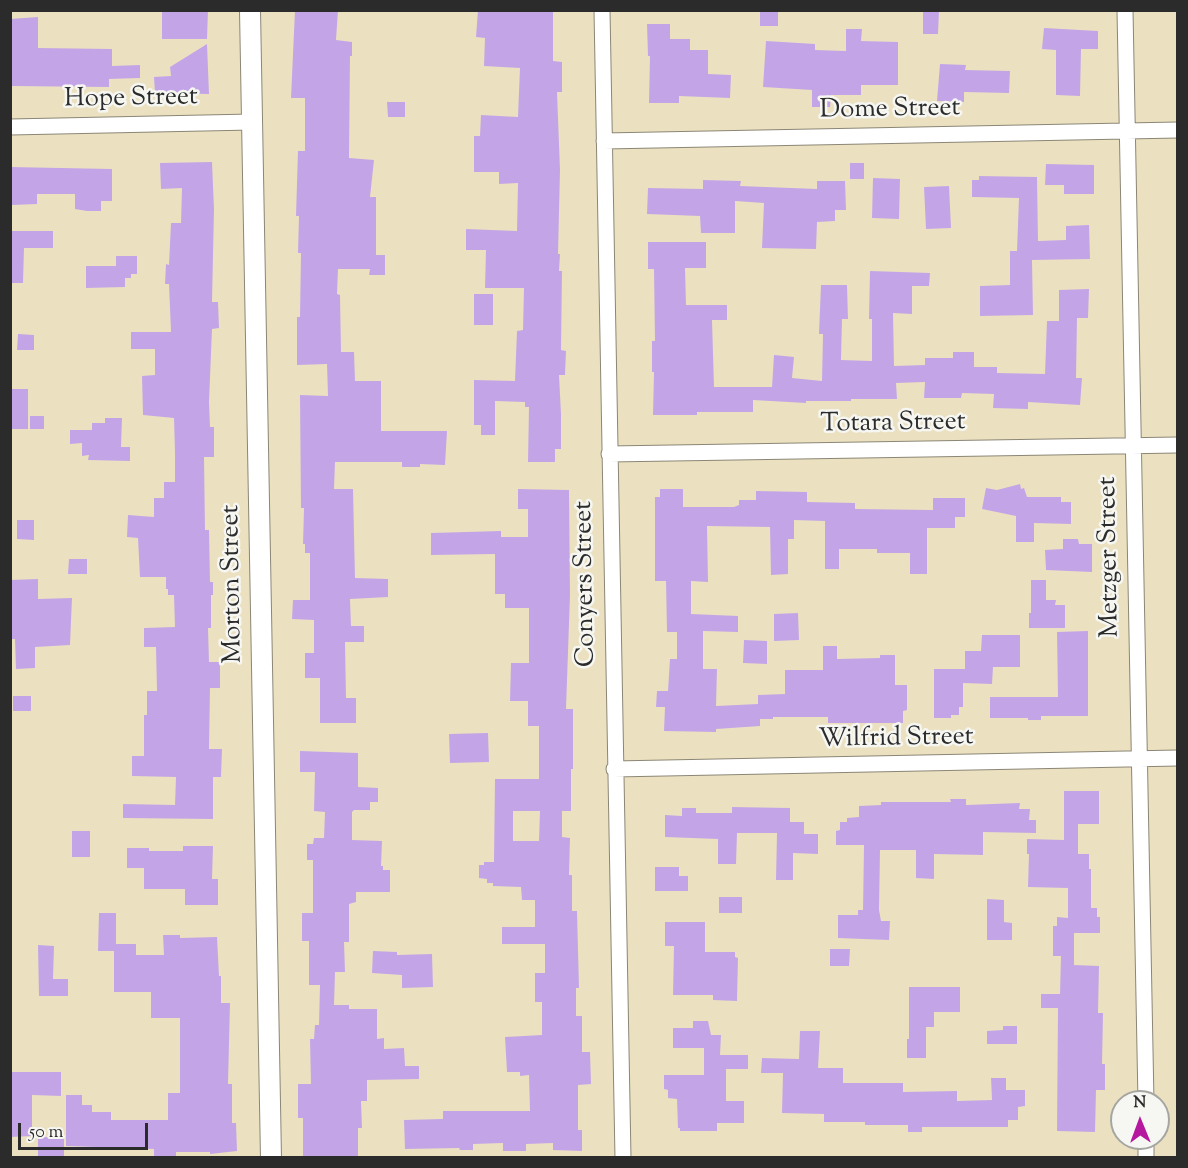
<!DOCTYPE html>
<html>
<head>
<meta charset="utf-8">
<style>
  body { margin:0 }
  #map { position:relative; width:1188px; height:1168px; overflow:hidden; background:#ebe1c0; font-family:"Sorts Mill Goudy",serif }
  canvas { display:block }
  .frame { position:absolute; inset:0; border:12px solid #2b2b2b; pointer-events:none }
  .north { position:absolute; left:1110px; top:1090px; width:60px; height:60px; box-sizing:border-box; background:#f6f6f2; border:2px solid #a5a5a2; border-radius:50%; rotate:359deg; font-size:16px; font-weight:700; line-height:24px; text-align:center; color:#2b2b2b }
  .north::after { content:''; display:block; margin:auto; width:21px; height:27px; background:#b5179e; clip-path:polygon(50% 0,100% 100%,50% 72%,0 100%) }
  .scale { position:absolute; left:18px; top:1123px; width:130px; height:27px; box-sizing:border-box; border:3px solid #2b2b2b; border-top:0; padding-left:8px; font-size:18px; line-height:21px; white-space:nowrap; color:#2b2b2b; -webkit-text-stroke:4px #f6f6f2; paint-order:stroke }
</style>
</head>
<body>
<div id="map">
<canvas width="1188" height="1168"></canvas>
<div class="frame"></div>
<div class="north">N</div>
<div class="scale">50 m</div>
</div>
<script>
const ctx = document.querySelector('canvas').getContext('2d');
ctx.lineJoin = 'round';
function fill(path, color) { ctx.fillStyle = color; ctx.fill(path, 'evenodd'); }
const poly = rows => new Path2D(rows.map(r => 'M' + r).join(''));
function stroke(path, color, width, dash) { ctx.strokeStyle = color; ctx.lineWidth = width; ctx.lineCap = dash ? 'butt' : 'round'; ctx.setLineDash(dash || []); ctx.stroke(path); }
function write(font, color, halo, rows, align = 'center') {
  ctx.font = font + ' "Sorts Mill Goudy",serif'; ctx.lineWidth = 5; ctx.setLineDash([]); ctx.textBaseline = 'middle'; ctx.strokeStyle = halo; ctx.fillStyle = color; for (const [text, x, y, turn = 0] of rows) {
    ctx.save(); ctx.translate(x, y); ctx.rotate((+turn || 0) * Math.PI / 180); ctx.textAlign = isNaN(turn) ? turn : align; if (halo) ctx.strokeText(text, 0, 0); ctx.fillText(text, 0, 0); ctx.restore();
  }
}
fill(poly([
  [162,10,208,10,207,39,162,39],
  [295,10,338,10,336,40,352,42,352,56,350,56,349,158,374,160,370,197,376,197,376,255,385,255,385,275,369,275,370,269,338,269,337,294,340,295,341,352,354,352,355,381,381,381,381,431,447,431,445,465,420,464,420,467,402,467,402,462,335,462,334,489,353,489,355,578,388,579,388,597,350,599,351,626,364,626,364,642,345,642,346,698,356,698,356,723,320,723,320,678,305,678,305,653,314,653,314,620,292,619,293,600,310,600,310,553,305,553,305,544,303,544,304,508,301,508,300,395,328,396,327,364,297,365,297,317,300,317,301,253,298,253,299,216,296,216,298,151,305,151,305,98,291,98],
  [478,10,553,10,553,61,562,62,562,92,557,92,560,170,558,254,560,254,559,271,562,271,561,350,566,351,565,375,559,375,561,414,561,449,555,449,555,462,528,462,529,407,525,407,525,402,495,401,495,435,481,435,481,425,474,425,474,380,515,381,517,331,523,330,524,288,485,288,486,250,466,250,466,229,517,231,518,183,499,184,499,172,474,172,474,136,480,136,481,115,518,117,520,68,484,66,485,38,476,37],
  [760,10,778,10,778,26,760,26],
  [923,10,939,10,938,34,923,34],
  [38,17,38,48,112,49,112,66,140,65,140,78,109,79,109,87,10,86,10,19],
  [647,24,670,24,670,39,690,39,690,50,708,50,708,74,731,75,730,98,679,96,679,103,649,103,650,56,648,56],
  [1044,28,1098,31,1098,49,1081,49,1080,96,1056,95,1056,50,1042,49],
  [846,29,862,29,861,41,898,42,898,85,861,85,861,95,831,95,830,107,812,107,812,90,763,87,766,41,815,44,815,50,846,51],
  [207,44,209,94,155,93,154,77,171,76,170,67],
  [940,64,966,65,965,70,1010,71,1009,93,964,92,964,102,937,101],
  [387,102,405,102,405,117,388,117],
  [212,162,214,209,212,302,218,302,219,328,212,329,209,402,210,427,214,427,214,457,204,457,205,530,209,530,210,582,213,582,213,595,211,595,211,628,208,628,209,662,220,662,220,688,210,688,209,749,222,749,221,777,213,777,213,819,123,818,123,804,175,805,176,777,132,776,132,756,144,756,144,715,147,715,147,691,157,691,156,647,144,647,144,628,175,627,174,595,168,595,168,589,166,589,166,577,140,577,138,538,127,537,128,515,154,517,154,498,164,498,164,482,175,482,175,453,174,418,143,415,142,376,155,375,155,349,131,349,131,332,171,332,169,284,165,284,166,264,169,265,171,223,181,223,182,188,161,189,160,163],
  [850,163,864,163,864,179,850,179],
  [1046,164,1094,165,1094,194,1064,194,1064,185,1045,185],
  [10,167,112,169,112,201,101,201,101,211,87,211,75,209,75,194,37,194,37,204,12,205,10,197],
  [979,176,1037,177,1038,241,1066,240,1066,226,1089,225,1090,259,1032,260,1033,315,980,316,980,286,1010,285,1010,251,1017,251,1019,198,972,197,972,180,979,180],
  [873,178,900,179,899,219,872,218],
  [703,180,741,181,740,186,817,189,817,181,845,181,846,210,835,210,835,221,817,222,816,249,762,248,764,203,735,201,735,233,701,233,700,216,647,214,648,188,703,189],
  [949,186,951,228,926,229,924,187],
  [10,231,53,231,53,248,24,248,23,283,10,283],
  [648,242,706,242,706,268,685,268,686,305,727,305,727,320,712,320,714,387,772,387,774,355,794,357,792,378,822,381,823,334,819,334,821,285,847,285,848,319,842,319,841,360,872,361,872,319,869,319,870,271,930,273,929,286,912,286,912,314,893,313,894,366,925,365,925,358,953,358,953,352,974,352,974,367,997,367,997,373,1045,374,1047,321,1059,321,1059,290,1089,289,1088,318,1077,318,1076,378,1082,378,1080,405,1028,402,1028,409,993,408,994,394,962,393,961,398,924,398,925,382,896,383,897,399,851,399,851,401,806,401,806,403,753,400,753,412,697,412,697,415,653,415,654,372,652,372,652,341,655,341,654,269,648,269],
  [116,256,137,256,137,274,131,274,131,278,125,278,125,287,86,288,86,266,116,266],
  [474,294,493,294,493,325,474,325],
  [18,334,34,335,34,350,17,350],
  [10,389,28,389,28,429,10,429],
  [30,416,44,416,44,429,30,429],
  [105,418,122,418,121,447,130,447,130,461,88,460,89,455,82,456,82,443,70,444,70,430,92,430,92,423,105,423],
  [1020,484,1021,489,1024,488,1027,497,1061,497,1061,502,1071,502,1071,524,1034,523,1034,542,1016,542,1016,516,982,509,986,488,997,490],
  [518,489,569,490,570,595,566,709,573,709,573,769,571,769,571,811,562,811,562,837,570,838,569,875,572,875,572,911,577,911,579,988,576,988,576,1016,582,1016,582,1052,590,1052,591,1084,578,1085,578,1130,582,1130,582,1151,553,1150,553,1143,526,1144,526,1151,503,1151,503,1143,473,1144,473,1150,460,1150,459,1148,405,1149,404,1120,443,1119,443,1111,530,1111,529,1075,520,1076,520,1072,507,1072,505,1037,542,1035,542,1002,535,1002,535,973,545,973,545,944,502,944,502,927,535,927,535,900,522,900,521,887,493,886,493,883,487,883,487,879,479,878,479,865,484,865,484,862,494,862,495,779,539,779,539,726,528,726,528,701,510,701,511,663,529,663,529,608,505,608,505,594,495,594,495,554,431,555,431,533,501,531,501,537,528,537,528,509,518,509],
  [513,811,540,811,539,841,513,841],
  [660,489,683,489,683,507,734,507,739,505,739,500,756,500,756,491,807,492,807,502,855,503,855,509,933,510,933,498,965,498,965,517,955,517,955,528,927,528,927,574,910,574,910,553,877,553,877,549,839,549,839,569,825,569,825,521,794,520,794,539,788,539,788,574,771,575,770,527,707,526,708,582,691,581,691,614,738,616,738,632,703,631,703,669,717,669,716,706,758,704,758,695,785,694,785,670,823,670,823,646,837,646,837,659,880,658,880,655,895,655,895,685,907,685,907,710,903,711,903,723,828,723,828,717,773,717,773,719,760,719,760,726,716,729,716,732,664,731,665,707,656,707,657,691,668,691,670,659,677,659,677,632,667,632,666,581,655,581,655,497,660,497],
  [17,520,34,520,34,540,17,539],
  [1063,539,1078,539,1079,544,1092,544,1092,572,1046,570,1045,550,1063,549],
  [69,559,87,559,87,574,68,574],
  [38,579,38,599,72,598,70,645,35,647,35,668,16,669,15,639,10,639,10,580],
  [1031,580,1046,580,1046,600,1056,600,1055,605,1065,605,1065,628,1029,628,1029,613,1031,613],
  [798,613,799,640,774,641,774,614],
  [1088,631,1088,716,1041,716,1041,720,1028,720,1028,718,990,718,990,697,1058,697,1057,632],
  [982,635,1020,635,1020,667,993,667,992,684,963,683,963,707,959,707,959,715,951,715,951,718,934,718,934,669,965,669,965,651,981,651],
  [744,640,767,641,767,664,743,663],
  [13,696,31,696,31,711,13,711],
  [488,733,489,762,450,763,449,734],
  [300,751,358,753,358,787,378,788,378,802,370,802,370,810,354,810,352,812,352,840,382,841,381,866,383,866,383,870,390,870,390,892,356,892,356,902,349,904,349,942,344,942,345,972,335,972,334,1005,349,1005,349,1009,377,1009,377,1039,384,1038,384,1049,404,1048,405,1066,419,1066,419,1079,367,1080,367,1101,361,1101,362,1128,358,1128,358,1158,303,1158,303,1118,298,1118,298,1084,311,1084,310,1039,314,1039,315,1025,319,1025,320,985,309,985,309,941,302,941,302,913,313,913,313,860,307,860,307,844,313,844,314,838,324,838,325,812,314,811,315,772,300,772],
  [1064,791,1099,791,1099,824,1078,824,1078,854,1089,854,1089,869,1091,869,1091,908,1097,908,1097,917,1100,917,1100,933,1074,933,1074,965,1099,966,1098,1013,1103,1013,1102,1064,1105,1064,1105,1090,1096,1090,1095,1132,1057,1131,1058,1008,1041,1008,1041,994,1060,994,1061,956,1053,956,1053,926,1057,926,1057,917,1068,918,1068,888,1028,887,1029,854,1027,854,1027,839,1064,840],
  [950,799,966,799,966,805,1020,803,1019,809,1030,809,1029,820,1036,820,1036,833,983,832,983,855,934,854,934,879,916,878,916,850,880,850,879,910,881,921,890,921,889,940,838,938,838,915,858,915,858,910,863,910,864,845,836,845,836,831,840,830,840,822,847,822,847,818,859,817,859,806,881,805,881,802,951,802],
  [732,807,790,808,790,822,804,822,804,834,818,834,818,854,793,853,793,880,776,880,777,833,737,833,736,864,718,864,718,839,665,837,665,815,682,816,682,808,696,808,696,813,732,813],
  [72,831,90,831,90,857,72,857],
  [183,846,213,846,212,879,218,879,218,905,185,905,185,889,144,889,144,868,127,868,127,848,149,848,149,851,183,851],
  [655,867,679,867,679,876,688,876,688,891,655,891],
  [719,897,742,897,742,913,719,913],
  [987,899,1004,900,1004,922,1012,923,1012,940,987,940],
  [99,913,116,913,116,944,136,944,136,955,164,955,163,935,180,935,180,938,217,937,219,976,221,976,221,1003,230,1003,228,1084,232,1084,232,1123,236,1123,237,1151,210,1154,210,1152,176,1152,176,1158,154,1158,154,1149,66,1146,66,1095,82,1095,82,1105,92,1105,92,1112,111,1112,111,1120,168,1120,168,1093,180,1093,180,1018,151,1018,151,992,114,992,114,951,98,951],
  [665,922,705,922,705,952,735,952,735,957,738,958,737,1001,713,1000,713,995,673,995,674,946,665,946],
  [38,945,54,946,53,979,68,979,68,996,39,996],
  [830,949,850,949,849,966,830,966],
  [373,951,397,952,397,955,432,954,433,987,402,988,402,975,372,973],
  [909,987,960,987,960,1012,934,1012,934,1027,926,1027,926,1058,907,1058,907,1039,909,1039],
  [693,1021,708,1021,711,1035,721,1035,720,1055,748,1055,748,1069,726,1069,726,1101,744,1101,744,1123,717,1123,717,1131,680,1131,680,1128,678,1128,677,1099,668,1098,668,1090,664,1089,664,1075,704,1075,704,1048,673,1048,673,1028,693,1028],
  [1003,1026,1017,1026,1017,1044,987,1044,987,1031,1003,1030],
  [800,1031,820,1031,818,1068,843,1068,843,1083,903,1083,903,1092,957,1091,957,1101,992,1100,991,1078,1006,1078,1006,1090,1025,1090,1025,1106,1018,1107,1018,1120,1008,1120,1008,1127,922,1127,922,1132,908,1132,908,1125,865,1125,865,1122,824,1122,824,1114,782,1113,783,1073,761,1073,762,1058,799,1059],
  [10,1072,61,1072,61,1096,32,1095,32,1136,10,1137],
  [38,1137,64,1137,64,1158,38,1158]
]), '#c3a5e7');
const minor = poly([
  [602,10,623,1158],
  [1125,10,1146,1102],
  [10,127,252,122],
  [604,141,1178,130],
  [609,454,1178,445],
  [614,769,1178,758],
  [1146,1138,1146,1158]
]);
const tertiary = poly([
  [250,10,271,1158]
]);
stroke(minor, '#8b8676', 17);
stroke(tertiary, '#8b8676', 22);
stroke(minor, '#fff', 15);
stroke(tertiary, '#fff', 20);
write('26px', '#2b2b2b', '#f6f6f2', [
  ["Hope Street",131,100,-1],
  ["Dome Street",890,111,-1],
  ["Totara Street",893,425,-1],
  ["Metzger Street",1111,557,-91],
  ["Morton Street",234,584,-91],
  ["Conyers Street",587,584,-91],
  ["Wilfrid Street",896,740,-1]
]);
</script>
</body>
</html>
